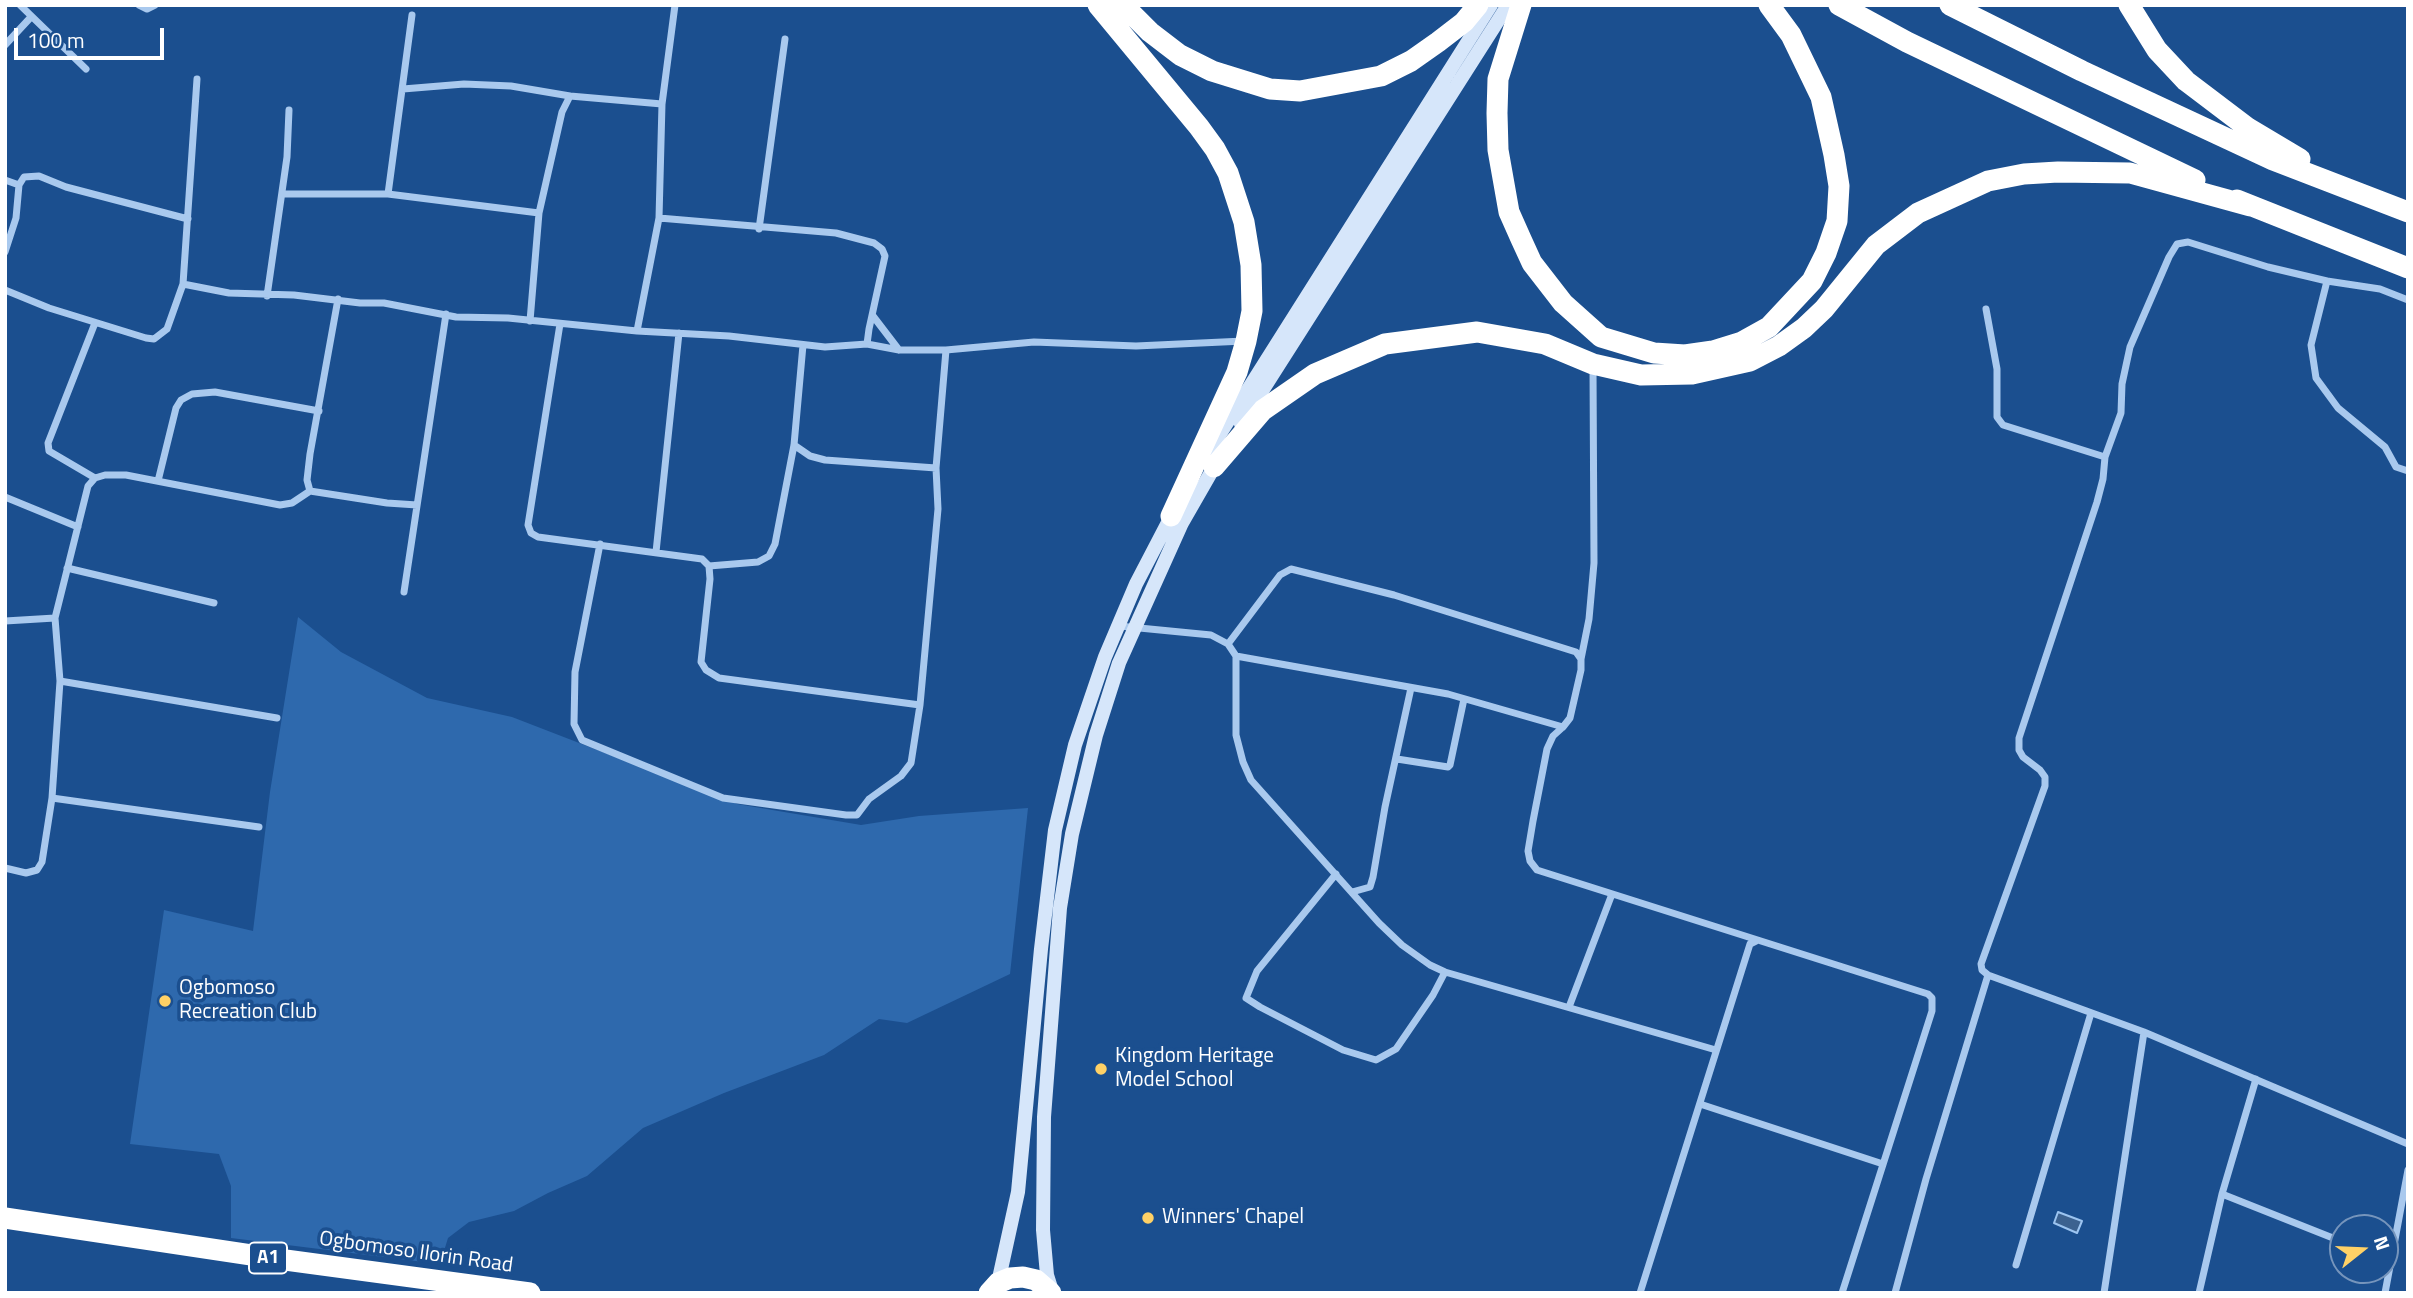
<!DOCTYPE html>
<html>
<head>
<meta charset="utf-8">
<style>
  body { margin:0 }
  #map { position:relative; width:2413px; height:1298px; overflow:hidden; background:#1b4f8f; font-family:"Titillium Web",sans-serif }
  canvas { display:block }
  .frame { position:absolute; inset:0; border:7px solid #fff; pointer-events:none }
  .north { position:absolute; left:2329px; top:1214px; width:70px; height:70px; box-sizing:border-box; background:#1b4f8f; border:2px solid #7695bc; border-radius:50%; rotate:72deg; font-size:19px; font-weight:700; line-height:28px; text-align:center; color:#fff }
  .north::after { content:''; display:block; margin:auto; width:24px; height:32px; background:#ffd166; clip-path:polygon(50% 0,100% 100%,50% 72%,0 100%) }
  .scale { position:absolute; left:14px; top:28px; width:150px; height:32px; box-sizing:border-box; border:4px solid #fff; border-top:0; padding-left:9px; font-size:21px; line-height:24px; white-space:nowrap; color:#fff; -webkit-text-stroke:5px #1b4f8f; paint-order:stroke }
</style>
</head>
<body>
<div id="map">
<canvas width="2413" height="1298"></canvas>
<div class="frame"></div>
<div class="north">N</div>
<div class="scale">100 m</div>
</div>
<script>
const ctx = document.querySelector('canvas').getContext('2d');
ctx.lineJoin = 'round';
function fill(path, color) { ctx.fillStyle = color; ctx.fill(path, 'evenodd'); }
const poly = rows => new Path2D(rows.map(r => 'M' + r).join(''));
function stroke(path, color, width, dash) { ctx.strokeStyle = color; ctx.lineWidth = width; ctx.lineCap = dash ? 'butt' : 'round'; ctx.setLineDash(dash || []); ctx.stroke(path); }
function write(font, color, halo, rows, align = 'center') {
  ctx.font = font + ' "Titillium Web",sans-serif'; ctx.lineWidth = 7; ctx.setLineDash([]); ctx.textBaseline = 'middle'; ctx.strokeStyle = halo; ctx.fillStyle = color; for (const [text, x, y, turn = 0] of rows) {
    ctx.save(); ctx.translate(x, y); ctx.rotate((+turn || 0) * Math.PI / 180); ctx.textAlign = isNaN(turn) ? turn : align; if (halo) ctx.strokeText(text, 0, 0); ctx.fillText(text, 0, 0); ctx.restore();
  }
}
fill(poly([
  [298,617,341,652,427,698,512,717,737,804,861,825,919,816,1028,808,1010,974,907,1023,879,1019,824,1055,724,1093,643,1128,587,1176,548,1193,514,1211,469,1222,448,1238,440,1264,231,1238,231,1186,219,1154,130,1144,164,910,253,931,270,792]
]), '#2e69ad');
const water = poly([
  [2058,1212,2082,1221,2077,1233,2054,1223,2058,1212]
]);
fill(water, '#3c6290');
stroke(water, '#9cc4f0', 2);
stroke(poly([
  [20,5,86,69],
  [139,5,147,9,155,5],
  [5,45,31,17],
  [403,89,464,84,511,86,570,96],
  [5,180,19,185],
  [282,194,388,194,539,213],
  [388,194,412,15],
  [659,218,836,233,874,243,882,249,885,256,869,329,867,344],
  [759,229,785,39],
  [5,252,16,218,19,185,24,177,39,176,66,187,188,219],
  [2327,281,2311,345,2316,378,2338,408,2385,447,2396,467,2408,471],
  [183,284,229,293,294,295,360,303,384,303,456,317,508,318,637,331,729,336,825,347,867,344,899,350,946,350,1034,342,1136,346,1244,341],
  [5,290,49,308,146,338,154,339,167,329,183,284,197,79],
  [267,296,287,157,289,110],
  [2408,300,2380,289,2327,281,2268,267,2188,242,2177,244,2169,257,2130,347,2122,384,2121,413,2105,457,2103,479,2097,502,2019,738,2019,750,2023,757,2040,770,2045,777,2045,786,1981,964,1982,970,1988,975,2144,1032,2408,1144],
  [1986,309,1997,369,1997,417,2003,425,2105,457],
  [873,316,899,350],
  [530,321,539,213,562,112,570,96,662,104],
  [560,324,528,525,531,533,538,537,702,559,709,566,710,579,701,662,706,670,719,678,920,705],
  [637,331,659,218,662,104,675,5],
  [794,445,810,456,825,460,936,468],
  [95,478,49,451,48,443,95,323],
  [158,481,176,408,181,400,192,394,215,392,319,411],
  [310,491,387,503,417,505],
  [5,497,78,527],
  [600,544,575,672,574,724,582,740,723,798,846,815,857,815,869,799,901,776,911,763,920,705,938,509,936,468,946,350],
  [656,552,679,333],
  [709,566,758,562,769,556,775,544,794,445,803,345],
  [67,568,214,603],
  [404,592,446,314],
  [5,621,55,618],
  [1119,626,1211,635,1228,644,1236,656,1448,694,1563,727,1553,736,1547,749,1533,821,1528,851,1530,861,1537,870,1928,994,1932,998,1932,1011,1842,1293],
  [1228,644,1280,575,1291,569,1303,572,1394,595,1576,652,1581,659,1581,670,1570,718,1563,727],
  [1236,656,1236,735,1243,762,1251,780,1379,923,1402,945,1430,965,1445,972,1716,1050],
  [1581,659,1589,619,1594,563,1593,368],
  [60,681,277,718],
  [1397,759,1448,767,1450,765,1464,699],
  [52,798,259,827],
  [5,868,26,873,37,870,42,862,52,798,60,681,55,618,88,486,95,478,105,475,126,475,280,505,292,503,310,491,307,480,310,454,338,299],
  [1336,874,1257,971,1246,998,1260,1007,1343,1050,1376,1060,1396,1049,1433,995,1445,972],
  [1352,892,1370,887,1373,877,1385,807,1411,688],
  [1569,1007,1612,894],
  [1700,1104,1883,1164],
  [2222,1194,2343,1242],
  [2016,1265,2091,1013],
  [1640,1293,1750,944,1756,941],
  [1895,1293,1926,1179,1988,975],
  [2104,1293,2144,1032],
  [2199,1293,2222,1194,2256,1079],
  [2385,1293,2408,1170]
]), '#a9c9ee', 7);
stroke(poly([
  [1241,424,1508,5],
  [1211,448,1491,5],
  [998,1283,1018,1192,1041,949,1055,830,1075,745,1105,657,1136,584,1174,511],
  [1052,1291,1047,1275,1043,1230,1044,1117,1060,908,1072,834,1096,735,1119,663,1182,523,1217,462]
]), '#d6e6fa', 14);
stroke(poly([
  [1098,5,1199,127,1215,149,1228,173,1244,222,1251,265,1252,311,1246,341,1237,372,1171,516],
  [1123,5,1150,32,1180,55,1212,71,1270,89,1300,91,1381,76,1411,61,1438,42,1464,22,1478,5],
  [1521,5,1498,79,1497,113,1498,150,1509,212,1521,239,1532,263,1563,303,1601,337,1654,353,1685,355,1713,351,1742,342,1769,327,1812,281,1826,253,1837,221,1839,186,1834,155,1821,97,1791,35,1769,5],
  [1839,5,1907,42,2195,180],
  [1950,5,2082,71,2273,160,2408,212],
  [2129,5,2157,50,2186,81,2248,128,2300,159],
  [2237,200,2408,268],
  [1214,467,1263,410,1315,374,1385,344,1477,332,1545,344,1593,364,1641,375,1692,374,1750,361,1779,346,1804,328,1824,309,1876,245,1918,213,1988,181,2024,174,2058,172,2130,173,2250,206],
  [5,1218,278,1259,530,1293],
  [989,1293,998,1283,1010,1278,1023,1277,1036,1280,1051,1293]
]), '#fff', 21);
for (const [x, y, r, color] of [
  [165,1001,7,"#ffd166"],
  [1101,1069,7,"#ffd166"],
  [1148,1218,7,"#ffd166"]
]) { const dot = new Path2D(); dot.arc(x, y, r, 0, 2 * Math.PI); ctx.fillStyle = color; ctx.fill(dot); stroke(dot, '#1b4f8f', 2.5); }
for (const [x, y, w] of [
  [268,1258,38]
]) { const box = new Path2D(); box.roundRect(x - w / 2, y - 15.5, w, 31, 5); ctx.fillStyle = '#1b4f8f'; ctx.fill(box); stroke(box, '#fff', 2); }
write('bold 19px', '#fff', null, [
  ["A1",268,1258]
]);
write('21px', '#fff', '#1b4f8f', [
  ["Ogbomoso",179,989],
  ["Recreation Club",179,1013],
  ["Kingdom Heritage",1115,1057],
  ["Model School",1115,1081],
  ["Winners' Chapel",1162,1218]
], 'left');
write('21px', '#fff', '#1b4f8f', [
  ["Ogbomoso Ilorin Road",416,1253,8]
]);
</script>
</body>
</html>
